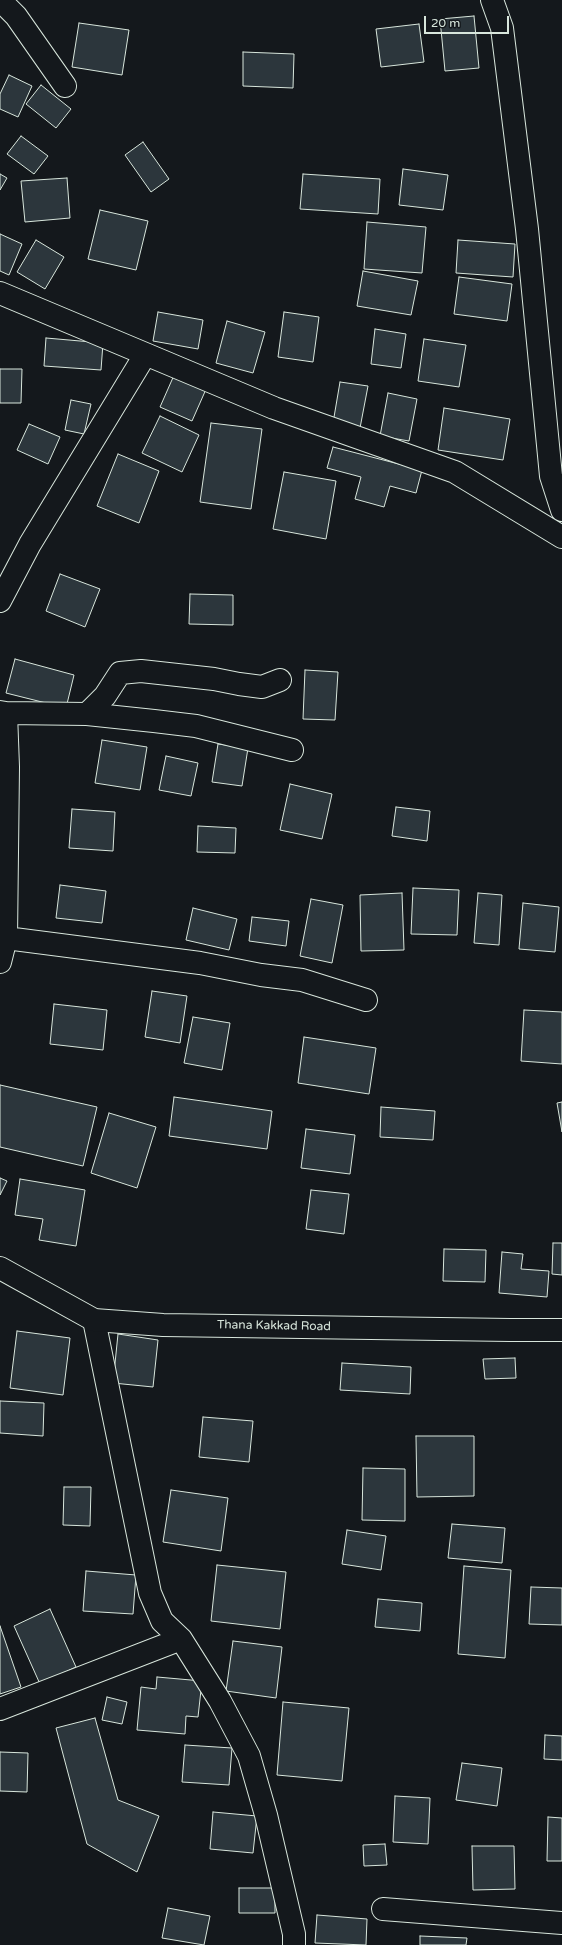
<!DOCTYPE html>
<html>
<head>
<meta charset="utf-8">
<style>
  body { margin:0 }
  #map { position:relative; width:562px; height:1945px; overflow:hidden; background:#14181c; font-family:"Varela Round",sans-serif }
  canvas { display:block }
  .scale { position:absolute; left:424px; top:16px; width:85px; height:18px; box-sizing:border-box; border:2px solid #d8e6dc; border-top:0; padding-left:5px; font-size:12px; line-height:14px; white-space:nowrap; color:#d8e6dc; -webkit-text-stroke:3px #14181c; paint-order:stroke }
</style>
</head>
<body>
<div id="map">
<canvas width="562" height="1945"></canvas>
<div class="scale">20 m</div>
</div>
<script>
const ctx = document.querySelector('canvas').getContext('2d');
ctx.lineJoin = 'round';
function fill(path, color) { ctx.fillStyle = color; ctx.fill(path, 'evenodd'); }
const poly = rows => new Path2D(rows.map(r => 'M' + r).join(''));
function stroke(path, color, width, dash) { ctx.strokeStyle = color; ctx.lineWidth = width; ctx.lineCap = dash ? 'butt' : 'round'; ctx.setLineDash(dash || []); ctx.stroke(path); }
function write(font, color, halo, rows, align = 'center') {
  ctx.font = font + ' "Varela Round",sans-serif'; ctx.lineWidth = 3; ctx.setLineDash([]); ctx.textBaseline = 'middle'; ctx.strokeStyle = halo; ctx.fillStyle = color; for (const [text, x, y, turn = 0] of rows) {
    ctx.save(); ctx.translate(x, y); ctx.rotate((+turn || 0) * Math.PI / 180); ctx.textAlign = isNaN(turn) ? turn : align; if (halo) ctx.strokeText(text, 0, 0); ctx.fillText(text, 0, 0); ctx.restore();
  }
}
const building = poly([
  [474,16,479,68,445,71,440,19,474,16],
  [79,23,129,30,122,75,72,67,79,23],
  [419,24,424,62,381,67,376,29,419,24],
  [243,52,294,54,293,88,243,86,243,52],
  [9,75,32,86,18,117,0,109,0,94,9,75],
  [41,85,71,109,56,128,26,104,41,85],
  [21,136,48,156,34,174,7,154,21,136],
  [143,142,169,179,151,192,125,155,143,142],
  [403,169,448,175,443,210,399,205,403,169],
  [0,174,7,178,0,190,0,174],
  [303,174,380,179,378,214,300,209,303,174],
  [67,178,70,218,25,222,21,181,67,178],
  [100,210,148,221,136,270,88,259,100,210],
  [367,222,426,227,422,273,364,269,367,222],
  [0,234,22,244,9,275,0,271,0,234],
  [36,240,64,257,45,289,17,272,36,240],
  [458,240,515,244,513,277,456,273,458,240],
  [363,271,418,281,411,315,357,306,363,271],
  [459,277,512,284,507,321,454,314,459,277],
  [158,312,203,320,198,349,153,341,158,312],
  [284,312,319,317,313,362,278,357,284,312],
  [227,321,265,332,253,373,216,363,227,321],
  [375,329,406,334,401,368,371,364,375,329],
  [46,338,103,343,101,370,44,366,46,338],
  [424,339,466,345,459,387,418,381,424,339],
  [0,369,22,369,21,403,0,403,0,369],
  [175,373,207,387,192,421,160,407,175,373],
  [340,382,368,386,360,428,333,423,340,382],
  [388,393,417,399,409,441,380,436,388,393],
  [71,400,91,404,84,434,65,430,71,400],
  [444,408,510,419,503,460,438,450,444,408],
  [160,416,199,435,182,472,142,453,160,416],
  [211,423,262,429,251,509,200,502,211,423],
  [29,424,60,437,48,464,17,450,29,424],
  [333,447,422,470,416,493,390,486,384,507,355,499,361,477,327,468,333,447],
  [118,454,159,471,139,523,97,506,118,454],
  [284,472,336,481,326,539,273,529,284,472],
  [60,574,100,589,85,627,46,611,60,574],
  [190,594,233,595,233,625,189,624,190,594],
  [15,659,74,675,66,708,6,693,15,659],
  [305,670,338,672,335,720,303,719,305,670],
  [102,740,147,747,140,790,95,783,102,740],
  [218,744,248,748,242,786,212,782,218,744],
  [166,756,198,763,191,796,159,790,166,756],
  [290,784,332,794,322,839,280,830,290,784],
  [396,807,430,811,427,841,392,836,396,807],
  [72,809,115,812,113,851,69,848,72,809],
  [198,826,236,828,235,853,197,852,198,826],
  [60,885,106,891,102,923,56,918,60,885],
  [413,888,459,890,457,935,411,934,413,888],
  [402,893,404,950,361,951,360,895,402,893],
  [478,893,502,895,499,945,474,943,478,893],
  [311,899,343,905,332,963,300,956,311,899],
  [523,903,559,907,555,952,519,949,523,903],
  [193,908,237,919,229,950,186,940,193,908],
  [252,917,289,921,286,946,249,941,252,917],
  [152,991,187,996,180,1043,145,1037,152,991],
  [54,1004,107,1010,103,1050,50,1044,54,1004],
  [524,1010,562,1012,562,1064,521,1061,524,1010],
  [193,1017,230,1023,222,1070,184,1063,193,1017],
  [304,1037,376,1048,369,1094,298,1083,304,1037],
  [0,1085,97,1107,83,1166,0,1147,0,1085],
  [174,1097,272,1111,267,1149,169,1136,174,1097],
  [562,1102,562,1132,557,1103,562,1102],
  [381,1107,435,1111,433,1140,380,1137,381,1107],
  [109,1113,156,1127,137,1188,91,1173,109,1113],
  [306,1129,355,1135,350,1174,301,1168,306,1129],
  [0,1178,7,1181,0,1195,0,1178],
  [20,1179,85,1190,76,1246,39,1240,43,1219,15,1215,20,1179],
  [311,1190,349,1194,344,1234,306,1229,311,1190],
  [553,1243,562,1243,562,1275,552,1274,553,1243],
  [444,1249,486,1250,485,1282,443,1281,444,1249],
  [502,1252,523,1254,521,1269,549,1271,547,1297,499,1293,502,1252],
  [17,1331,70,1338,63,1395,10,1388,17,1331],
  [118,1334,158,1340,153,1387,113,1383,118,1334],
  [515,1358,516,1378,485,1379,483,1359,515,1358],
  [342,1363,411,1367,410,1394,340,1390,342,1363],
  [0,1401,44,1403,43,1436,0,1433,0,1401],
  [203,1417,253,1421,249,1462,199,1457,203,1417],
  [416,1436,474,1436,474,1496,417,1497,416,1436],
  [363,1468,405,1469,405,1521,362,1520,363,1468],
  [64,1487,91,1487,90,1526,63,1525,64,1487],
  [171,1490,228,1498,221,1551,163,1542,171,1490],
  [452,1524,505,1528,502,1563,448,1558,452,1524],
  [347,1530,386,1536,381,1570,342,1564,347,1530],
  [217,1565,286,1572,280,1629,211,1621,217,1565],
  [464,1566,511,1570,505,1658,458,1654,464,1566],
  [86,1571,136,1575,133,1614,83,1611,86,1571],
  [531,1587,562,1588,562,1625,529,1624,531,1587],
  [378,1599,422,1603,420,1631,375,1627,378,1599],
  [50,1609,76,1667,40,1684,14,1626,50,1609],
  [0,1626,21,1687,0,1694,0,1626],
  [233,1641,282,1647,276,1698,226,1691,233,1641],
  [157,1677,202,1681,198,1717,186,1716,185,1734,137,1730,141,1687,156,1689,157,1677],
  [107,1697,127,1702,122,1724,102,1720,107,1697],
  [283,1702,349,1708,342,1781,277,1775,283,1702],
  [95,1718,118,1800,159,1816,137,1872,87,1844,56,1728,95,1718],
  [545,1735,562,1736,562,1760,544,1759,545,1735],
  [185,1745,232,1748,229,1785,182,1782,185,1745],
  [0,1752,28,1753,27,1792,0,1791,0,1752],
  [462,1763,502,1768,497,1806,456,1800,462,1763],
  [395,1796,430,1798,428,1844,393,1842,395,1796],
  [213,1812,257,1816,253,1853,210,1849,213,1812],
  [548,1817,562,1818,562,1861,547,1861,548,1817],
  [385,1844,387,1865,364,1866,363,1845,385,1844],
  [472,1846,514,1846,515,1889,473,1890,472,1846],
  [239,1888,275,1888,275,1913,239,1913,239,1888],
  [168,1908,210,1916,204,1945,162,1938,168,1908],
  [317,1915,367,1919,366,1945,315,1943,317,1915],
  [420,1936,467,1938,466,1945,420,1945,420,1936]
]);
fill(building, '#2c363c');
stroke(building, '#d8e6dc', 1);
const minor = poly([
  [0,0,16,16,65,86],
  [492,0,502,28,527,229,551,476,562,510],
  [0,293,274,408,455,472,562,537],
  [0,601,30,544,145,355],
  [0,712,6,713,8,767,6,938,0,962],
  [6,713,87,714,154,721,196,726,292,750],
  [87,714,105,696,120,673,141,671,214,679,239,684,262,687,280,680],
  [6,938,200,963,261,975,302,980,366,1000],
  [94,1320,150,1593,162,1621,181,1639,220,1701,249,1756,266,1815,294,1934,294,1945],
  [0,1709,181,1639],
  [383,1909,562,1923]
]);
const major = poly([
  [0,1268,94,1320,163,1325,510,1330,562,1330]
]);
stroke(minor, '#d8e6dc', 24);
stroke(major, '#d8e6dc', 24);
stroke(minor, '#14181c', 22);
stroke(major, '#14181c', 22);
write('12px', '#d8e6dc', '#14181c', [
  ["Thana Kakkad Road",274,1326,1]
]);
</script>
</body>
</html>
